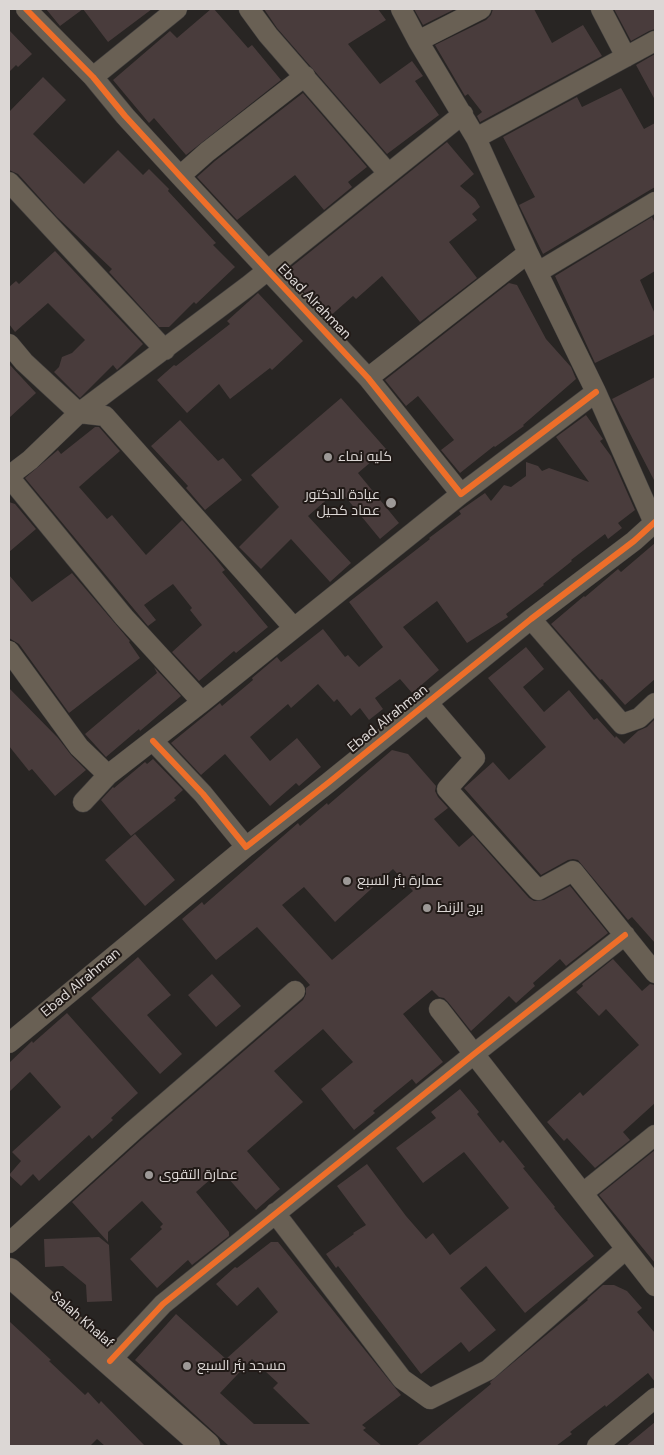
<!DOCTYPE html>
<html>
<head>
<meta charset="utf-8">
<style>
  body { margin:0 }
  #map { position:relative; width:664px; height:1455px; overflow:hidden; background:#282523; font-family:"DM Sans",sans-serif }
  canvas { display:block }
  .frame { position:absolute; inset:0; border:10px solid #dcd7d5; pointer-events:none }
</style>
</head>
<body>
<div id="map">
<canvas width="664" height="1455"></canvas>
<div class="frame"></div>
</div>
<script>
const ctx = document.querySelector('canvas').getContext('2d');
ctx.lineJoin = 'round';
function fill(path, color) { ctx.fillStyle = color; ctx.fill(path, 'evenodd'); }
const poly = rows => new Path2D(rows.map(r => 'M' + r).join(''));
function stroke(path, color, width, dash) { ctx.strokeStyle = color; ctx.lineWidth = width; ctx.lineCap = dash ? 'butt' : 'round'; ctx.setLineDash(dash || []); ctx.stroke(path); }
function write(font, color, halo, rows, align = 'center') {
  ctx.font = font + ' "DM Sans",Cairo,sans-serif'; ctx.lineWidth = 4; ctx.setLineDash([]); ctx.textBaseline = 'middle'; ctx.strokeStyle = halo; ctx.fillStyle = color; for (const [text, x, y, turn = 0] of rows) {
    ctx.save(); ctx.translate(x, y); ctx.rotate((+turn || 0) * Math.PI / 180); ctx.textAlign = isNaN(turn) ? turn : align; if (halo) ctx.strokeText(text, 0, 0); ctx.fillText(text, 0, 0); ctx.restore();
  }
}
fill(poly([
  [46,9,152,9,108,42,83,9,60,26],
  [211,9,214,9,248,48,252,45,281,80,186,155,154,118,149,123,113,80,170,31,177,38],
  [264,9,378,9,386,20,348,44,380,84,412,61,423,76,415,81,439,115,387,154,277,28],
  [414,9,455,9,423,25],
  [493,9,534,9,552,43,583,25,602,56,480,122,477,116,482,112,468,94,465,96,435,45,486,20,491,15],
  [614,9,655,9,655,29,649,31,631,41],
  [9,30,32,54,18,67,16,65,9,72],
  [655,54,655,100,636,65],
  [43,77,66,100,33,134,84,184,118,150,143,175,149,169,169,189,168,191,216,243,213,245,235,267,196,304,194,302,169,327,159,327,109,272,112,269,57,217,18,174,9,170,9,112],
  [621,88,644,129,655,123,655,187,543,254,519,205,535,197,503,137,577,97,582,107],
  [303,93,367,167,348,182,352,187,324,210,295,175,237,220,197,177,215,161],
  [447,142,474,174,460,186,475,199,480,207,472,214,477,220,449,242,477,278,420,322,382,276,356,299,353,296,328,318,285,272],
  [652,217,655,223,655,271,640,280,655,314,655,334,595,363,555,276],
  [55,251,143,344,117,370,113,365,80,398,54,372,59,367,62,357,72,353,85,340,48,303,15,332,9,324,9,287,16,281,19,284],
  [509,283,517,285,546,339,571,367,576,379,523,425,524,426,495,447,494,446,460,473,441,450,454,440,418,396,406,406,385,380],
  [258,293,303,341,272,370,270,368,230,399,219,384,187,413,157,380,174,365,176,366,230,324,227,321],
  [9,364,36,393,9,418],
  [655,377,655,482,612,399],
  [341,398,386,449,358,473,399,523,380,539,339,489,308,516,351,563,330,582,291,539,261,569,239,547,279,507,251,475],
  [586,415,603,439,600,441,611,456,635,510,618,523,622,528,608,539,605,534,571,560,572,561,543,584,544,585,506,614,508,617,467,643,437,601,403,627,439,670,412,693,400,679,375,698,383,709,369,720,360,708,351,716,337,699,334,702,318,684,291,708,288,704,250,737,270,761,297,738,321,767,299,786,296,783,270,806,225,754,201,775,171,743,220,703,222,706,253,680,252,678,277,657,281,662,323,629,345,657,348,655,359,667,383,647,349,602,430,539,429,538,461,514,459,511,485,493,491,501,504,485,511,487,526,476,526,462,538,466,542,471,549,468,589,482,556,437],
  [180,420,218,461,223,458,242,480,205,510,186,488,188,486,151,446],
  [95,427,99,427,120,451,79,487,107,519,112,515,146,555,182,520,213,555,225,570,222,572,268,627,236,653,234,651,199,681,172,652,202,625,190,610,192,608,173,584,144,605,156,620,148,626,25,478,58,450,61,454],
  [9,502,15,504,36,529,9,552],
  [655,543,655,679,625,705,602,679,600,680,551,624,584,596,585,597,618,569,621,572],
  [72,573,130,641,129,642,140,658,69,713,19,644,9,638,9,575,32,602],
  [526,647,544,669,523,687,544,712,569,690,594,720,597,718,615,738,616,736,624,744,638,731,647,727,655,719,655,943,632,917,628,920,578,860,573,859,568,860,541,875,464,788,493,762,509,780,546,747,488,678],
  [154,667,181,696,140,731,139,729,106,757,85,734,157,673],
  [9,688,58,738,71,755,86,770,55,796,32,769,29,771,9,746],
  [392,750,408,754,436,786,435,791,438,797,448,808,434,819,459,847,473,835,529,898,534,901,544,900,570,886,608,933,566,966,560,959,533,983,535,986,516,1003,509,996,471,1031,448,1002,444,998,439,997,432,990,403,1014,443,1062,416,1084,412,1079,373,1111,375,1113,354,1130,321,1089,353,1062,323,1029,274,1071,303,1102,247,1151,280,1189,256,1210,221,1170,196,1192,229,1232,229,1236,192,1265,188,1260,157,1288,130,1259,162,1229,160,1227,163,1224,142,1201,108,1232,108,1242,72,1202,142,1139,303,1000,306,994,306,988,310,985,257,927,216,960,182,919,202,902,204,905,298,823,300,826,327,803,328,805],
  [393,869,413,891,332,960,282,905,304,887,335,922],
  [153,759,183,790,174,798,176,800,131,836,101,800,113,787,114,788,145,762,147,764],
  [135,834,175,880,145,906,105,860],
  [138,957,171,995,147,1015,182,1054,160,1074,91,998],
  [613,959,642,991,650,984,655,985,655,1103,623,1132,630,1140,595,1168,567,1138,564,1141,547,1122,580,1092,583,1096,639,1045,606,1009,599,1016,576,992,583,986,582,984],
  [212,974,241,1006,216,1027,188,995],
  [67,1013,138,1093,111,1118,113,1120,92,1139,89,1135,39,1181,33,1174,21,1186,9,1175,21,1161,12,1152,61,1107,30,1072,9,1092,9,1063,32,1041,33,1043],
  [460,1089,479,1112,477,1114,500,1143,503,1140,525,1167,523,1168,555,1207,554,1208,594,1256,525,1313,486,1266,460,1288,496,1330,469,1352,461,1342,421,1374,338,1266,336,1268,326,1254,354,1234,353,1233,366,1225,337,1186,367,1164,406,1216,426,1239,433,1233,450,1255,509,1208,464,1152,423,1183,396,1148,436,1118,431,1112],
  [655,1150,655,1263,599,1195],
  [99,1237,109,1245,112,1301,87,1302,86,1285,63,1266,45,1267,44,1239],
  [271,1242,278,1242,401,1395,362,1425,366,1428,363,1430,382,1446,229,1446,135,1360,176,1314,226,1359,278,1312,258,1287,237,1306,216,1284,235,1267,237,1268],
  [252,1359,278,1383,273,1388,310,1424,254,1424,220,1393],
  [603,1285,614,1285,627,1291,642,1308,637,1312,655,1333,655,1382,648,1373,606,1407,605,1405,570,1432,572,1434,556,1446,416,1446,491,1384,490,1382,588,1300,587,1299],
  [9,1321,51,1360,49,1361,85,1395,88,1392,99,1404,101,1401,145,1446,105,1446,97,1439,90,1446,9,1446],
  [655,1422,655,1446,626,1446]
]), '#493c3c');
const minor = poly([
  [26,9,93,77,125,116,180,176,368,378,461,494,596,392],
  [249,9,268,35,388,173],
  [401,9,418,41,476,138,528,253,596,392,654,523],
  [601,9,626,57],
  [418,41,481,9],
  [93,77,177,9],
  [476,138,655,41],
  [180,176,207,152,305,76],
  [9,182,165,350],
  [538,272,655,202],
  [9,344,24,362,79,413,105,416,294,628],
  [368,378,528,253],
  [9,476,30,460,79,413,248,286,463,114],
  [9,477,124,617,202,702],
  [531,619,622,724,639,718,655,703],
  [9,651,79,747,108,775],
  [427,702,475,758,447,789,538,890,573,871,655,973],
  [153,741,203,794,246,847,328,783,531,619,634,541,655,522],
  [83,802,108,775,202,702,461,494],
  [439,1009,655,1286],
  [9,1043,246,847],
  [583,1193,655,1135],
  [275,1213,402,1379,430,1399,488,1370,626,1249],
  [9,1243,134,1130,295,991],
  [110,1361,163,1304,474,1054,625,935],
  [597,1446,655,1398]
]);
const secondary = poly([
  [9,1272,206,1446]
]);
stroke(minor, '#444140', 21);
stroke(secondary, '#444140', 29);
stroke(minor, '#696054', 20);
stroke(secondary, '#6c6155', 28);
stroke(poly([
  [26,9,93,77,125,116,180,176,368,378,461,494,596,392],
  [153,741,203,794,246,847,328,783,531,619,634,541,655,522],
  [110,1361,163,1304,474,1054,625,935]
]), '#ee6e29', 6);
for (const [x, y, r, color] of [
  [328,457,5,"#9d9997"],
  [391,503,6,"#9d9997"],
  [347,881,5,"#9d9997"],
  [427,908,5,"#9d9997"],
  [149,1175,5,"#9d9997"],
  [187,1366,5,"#9d9997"]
]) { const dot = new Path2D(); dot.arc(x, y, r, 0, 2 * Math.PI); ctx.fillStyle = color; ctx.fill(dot); stroke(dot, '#211a17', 2); }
write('14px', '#dcd7d5', '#211a17', [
  ["Ebad Alrahman",314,302,46],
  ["Ebad Alrahman",388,719,-39],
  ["Ebad Alrahman",81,983,-40],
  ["Salah Khalaf",82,1320,41]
]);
write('14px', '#dcd7d5', '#211a17', [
  ["كليه نماء",338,457],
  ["عيادة الدكتور",380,495,"right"],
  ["عماد كحيل",380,511,"right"],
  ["عمارة بئر السبع",357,881],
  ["برج الزنط",437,908],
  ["عمارة التقوى",159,1175],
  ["مسجد بئر السبع",197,1366]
], 'left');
</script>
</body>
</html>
